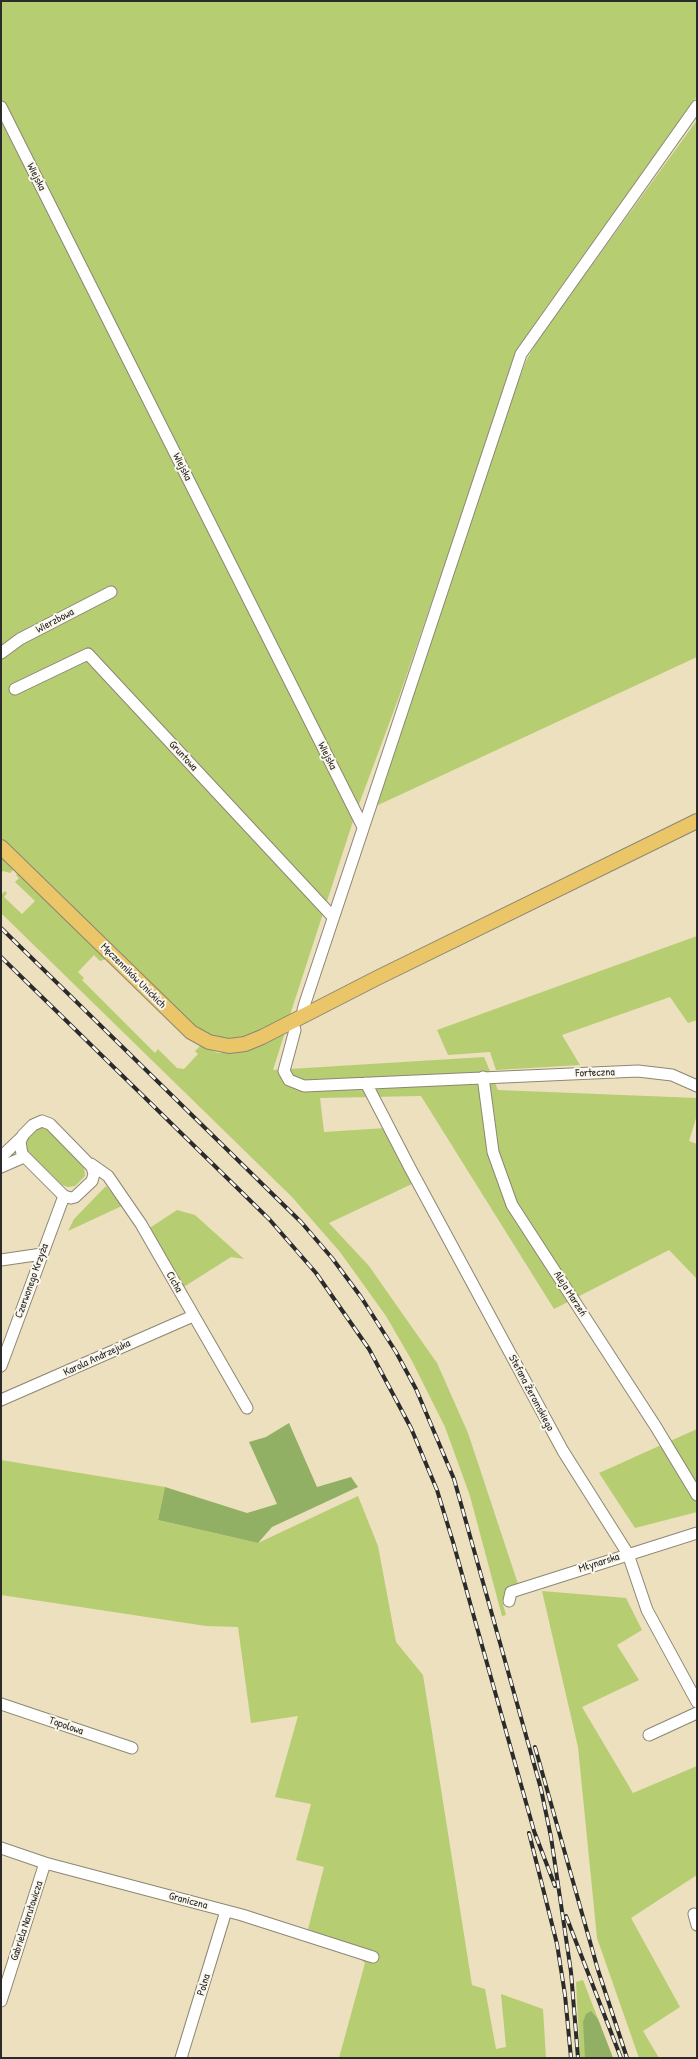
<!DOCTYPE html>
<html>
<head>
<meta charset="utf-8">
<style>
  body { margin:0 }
  #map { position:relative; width:698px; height:2059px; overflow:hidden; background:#ece0be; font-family:"Patrick Hand",sans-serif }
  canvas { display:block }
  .frame { position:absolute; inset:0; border:2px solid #2b2b2b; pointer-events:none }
</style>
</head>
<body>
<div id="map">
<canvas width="698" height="2059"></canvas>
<div class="frame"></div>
</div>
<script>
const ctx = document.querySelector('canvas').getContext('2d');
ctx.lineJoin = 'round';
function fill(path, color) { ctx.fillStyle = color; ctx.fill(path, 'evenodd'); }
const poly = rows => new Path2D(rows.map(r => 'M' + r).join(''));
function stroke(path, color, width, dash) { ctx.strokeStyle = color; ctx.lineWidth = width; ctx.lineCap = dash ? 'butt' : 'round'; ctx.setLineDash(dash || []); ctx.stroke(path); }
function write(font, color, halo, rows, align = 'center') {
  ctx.font = font + ' "Patrick Hand",sans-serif'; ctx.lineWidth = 4; ctx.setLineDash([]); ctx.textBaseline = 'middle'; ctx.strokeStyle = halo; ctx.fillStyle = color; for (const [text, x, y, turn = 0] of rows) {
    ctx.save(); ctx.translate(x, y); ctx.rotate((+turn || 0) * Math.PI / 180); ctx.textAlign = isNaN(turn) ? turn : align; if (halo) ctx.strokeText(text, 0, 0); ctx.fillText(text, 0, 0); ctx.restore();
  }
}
fill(poly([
  [1,1,697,1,697,96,540,316,516,357,400,694,355,815,289,1018,260,1033,228,1041,199,1032,1,841],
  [697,120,697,657,376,806,518,381,527,359,539,338],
  [1,856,14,869,10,873,3,871,1,873],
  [18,873,106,959,100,961,94,955,78,972,84,978,82,980,155,1053,158,1049,177,1068,184,1069,198,1054,195,1051,200,1046,218,1053,241,1052,285,1032,273,1070,484,1057,498,1090,697,1098,697,1115,689,1141,697,1144,697,1279,669,1250,554,1309,421,1096,320,1098,324,1132,386,1128,414,1183,329,1223,369,1266,437,1363,468,1433,519,1587,505,1592,507,1599,502,1601,506,1615,502,1616,470,1496,445,1427,412,1361,386,1316,340,1252,292,1197,1,913,1,895,5,891,7,893,4,897,22,914,35,901,15,882,19,878,16,875],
  [697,936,697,1020,688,1023,670,997,562,1035,580,1065,496,1070,490,1052,448,1055,437,1030],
  [37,1127,47,1128,84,1165,85,1176,75,1186,68,1187,62,1185,26,1150,24,1143,26,1137],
  [106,1186,124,1205,68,1231,74,1219],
  [177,1210,195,1215,244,1259,231,1257,179,1290,145,1231],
  [697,1429,697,1512,635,1528,599,1473],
  [1,1460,165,1487,158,1520,258,1543,358,1496,378,1546,396,1642,423,1675,472,1985,485,1989,496,2049,506,2047,501,1994,543,2009,546,2058,339,2058,365,1963,342,1945,308,1929,324,1867,296,1860,311,1804,275,1797,298,1716,251,1723,238,1627,206,1626,1,1595],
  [542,1591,626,1598,642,1630,617,1645,639,1680,582,1707,633,1793,697,1766,697,1875,631,1918,680,2007,643,2031,659,2058,639,2058,597,1938,578,1747],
  [583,1980,613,2058,580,2058,576,1982]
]), '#b7cd72');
fill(poly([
  [289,1423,317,1487,351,1477,358,1487,272,1527,258,1543,158,1520,165,1487,247,1513,277,1504,249,1442,266,1437],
  [591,2011,598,2019,613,2058,585,2058,583,2022,586,2014]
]), '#91b064');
const minor = poly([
  [1,107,363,827],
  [1,653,20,639,111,592],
  [15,689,88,654,333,917],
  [305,1015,303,1010,305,1003,521,354,697,106],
  [292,1022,295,1030,284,1071,289,1080,304,1086,638,1071,672,1075,697,1086],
  [483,1077,493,1152,512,1205,656,1427,697,1495],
  [366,1083,410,1168,563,1451,628,1554,647,1610,697,1702],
  [42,1121,50,1124,92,1167,94,1174,92,1181,75,1197,71,1198,64,1196,22,1154,20,1142,23,1135,33,1125,42,1121],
  [1,1157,23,1136],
  [91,1164,108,1176,141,1224,247,1408],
  [1,1167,24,1157],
  [1,1260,42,1254],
  [1,1366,64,1196],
  [1,1400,193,1316],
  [509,1601,511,1592,697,1533],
  [1,1704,132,1748],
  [649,1735,697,1713],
  [1,1848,45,1863,242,1915,373,1957],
  [694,1914,697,1925],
  [1,2001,45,1863],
  [181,2058,226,1911]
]);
const major = poly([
  [1,847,191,1032,209,1042,229,1046,245,1044,262,1037,377,978,697,821]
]);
stroke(minor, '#8c8674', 13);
stroke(major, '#8c8674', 16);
stroke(minor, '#fff', 11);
stroke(major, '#ebc669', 14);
const rail = poly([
  [1,928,301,1222,332,1258,361,1297,396,1352,416,1389,454,1479,541,1789,551,1837,571,1972,578,2058],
  [1,957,269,1219,316,1273,369,1349,411,1428,437,1490,453,1542,534,1831,555,1886],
  [535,1747,598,1970,627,2058],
  [529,1833,557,1944,565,1995,571,2058],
  [566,1916,621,2058]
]);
stroke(rail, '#2b2b2b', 4);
stroke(rail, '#fbf7ec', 2.5, [8]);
write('11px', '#2b2b2b', '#fbf7ec', [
  ["Wiejska",36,177,63],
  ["Wiejska",182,467,63],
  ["Wierzbowa",55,621,-28],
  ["Gruntowa",183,756,47],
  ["Wiejska",327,756,63],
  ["Męczenników Unickich",133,976,45],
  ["Forteczna",595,1073,-2],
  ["Czerwonego Krzyża",32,1281,-70],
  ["Cicha",174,1282,60],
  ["Aleja Marzeń",570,1294,57],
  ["Karola Andrzejuka",97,1358,-25],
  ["Stefana Żeromskiego",531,1393,62],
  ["Młynarska",599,1563,-18],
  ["Topolowa",66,1726,19],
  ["Graniczna",188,1901,15],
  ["Gabriela Narutowicza",27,1921,-72],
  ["Polna",204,1985,-73]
]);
</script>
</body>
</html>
